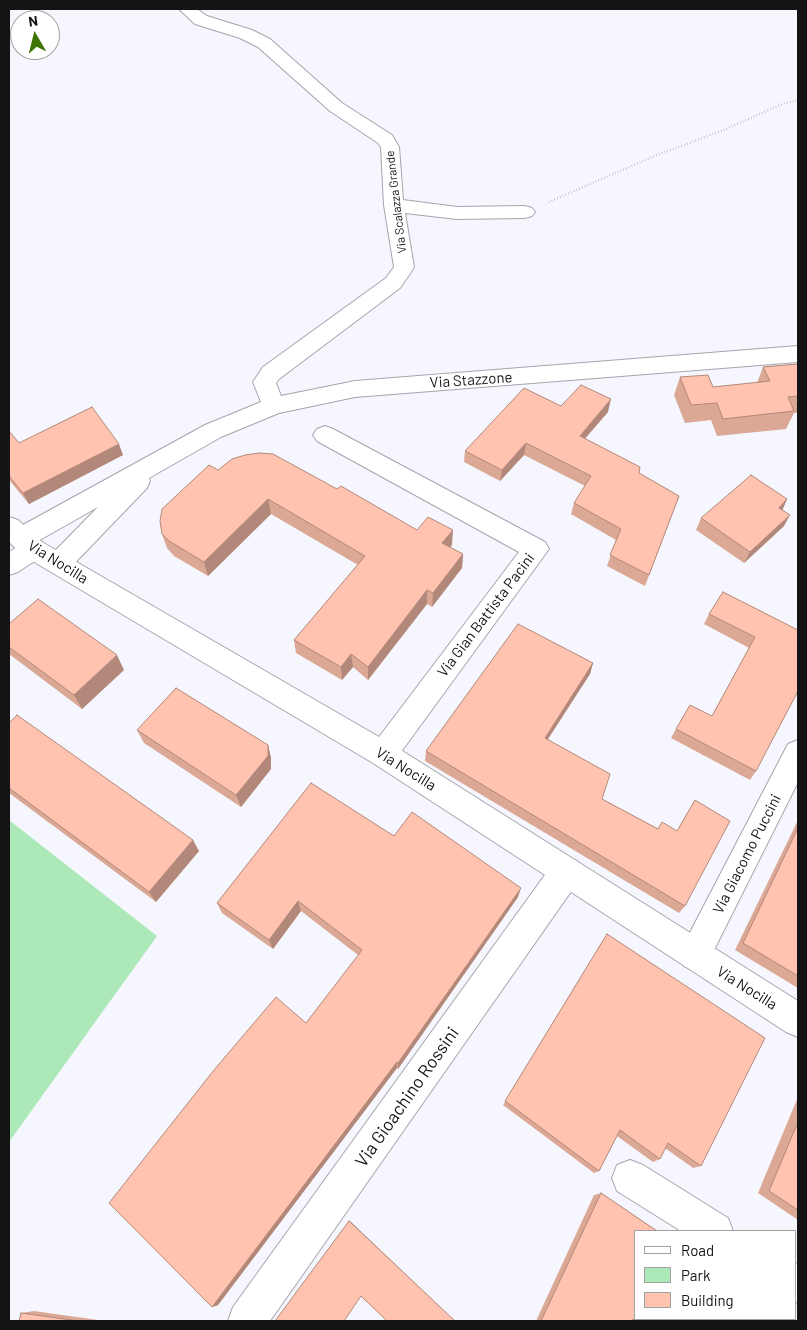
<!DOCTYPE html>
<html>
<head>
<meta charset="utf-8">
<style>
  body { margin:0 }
  #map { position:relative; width:807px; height:1330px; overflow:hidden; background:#f6f7fe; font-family:Barlow,sans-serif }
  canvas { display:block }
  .frame { position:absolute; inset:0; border:10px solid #141417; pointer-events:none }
  .legend { position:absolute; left:634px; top:1230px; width:162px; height:90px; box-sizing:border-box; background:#fff; border:1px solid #a1a1a2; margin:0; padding:6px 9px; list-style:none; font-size:15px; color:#141417 }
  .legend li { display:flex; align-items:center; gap:10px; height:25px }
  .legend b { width:25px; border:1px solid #a1a1a2 }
  .north { position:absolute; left:10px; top:10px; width:50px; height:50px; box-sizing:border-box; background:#fff; border:1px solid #a1a1a2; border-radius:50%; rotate:352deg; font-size:14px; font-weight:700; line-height:20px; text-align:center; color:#141417 }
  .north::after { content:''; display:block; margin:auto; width:18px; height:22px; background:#3d7504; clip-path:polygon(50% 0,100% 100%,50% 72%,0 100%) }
</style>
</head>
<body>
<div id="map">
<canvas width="807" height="1330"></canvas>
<div class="frame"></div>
<ul class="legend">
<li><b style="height:6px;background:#fff"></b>Road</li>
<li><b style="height:14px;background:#ade8b8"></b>Park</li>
<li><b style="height:14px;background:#ffc3af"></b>Building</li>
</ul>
<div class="north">N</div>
</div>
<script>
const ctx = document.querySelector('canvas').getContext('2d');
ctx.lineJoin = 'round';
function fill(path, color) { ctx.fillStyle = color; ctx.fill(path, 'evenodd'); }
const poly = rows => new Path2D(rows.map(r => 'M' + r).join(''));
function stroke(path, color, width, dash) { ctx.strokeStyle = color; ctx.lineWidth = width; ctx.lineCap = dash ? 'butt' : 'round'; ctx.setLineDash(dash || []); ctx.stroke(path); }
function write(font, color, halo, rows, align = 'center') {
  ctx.font = font + ' Barlow,sans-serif'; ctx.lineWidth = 4; ctx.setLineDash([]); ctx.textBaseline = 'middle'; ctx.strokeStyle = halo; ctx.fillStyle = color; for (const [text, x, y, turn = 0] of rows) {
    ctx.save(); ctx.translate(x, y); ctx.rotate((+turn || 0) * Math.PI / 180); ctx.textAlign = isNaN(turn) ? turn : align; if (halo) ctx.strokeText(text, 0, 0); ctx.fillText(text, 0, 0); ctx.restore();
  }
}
fill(poly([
  [9,820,157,936,9,1142]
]), '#ade8b8');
const street = poly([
  [179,9,197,9,207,16,252,30,270,39,342,103,392,135,399,147,403,200,457,207,525,206,532,208,535,212,532,216,525,218,457,219,405,213,414,267,411,272,400,288,279,379,276,383,281,396,355,381,798,346,798,362,355,397,279,413,221,437,149,478,150,481,147,488,68,570,59,573,50,570,46,563,50,556,98,507,38,541,42,542,46,549,42,556,18,572,9,575,9,552,17,547,12,545,9,539,12,531,205,425,261,402,253,382,263,367,386,278,394,267,384,205,381,147,378,143,330,111,258,47,240,38,195,24,179,9],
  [325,426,333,429,545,542,549,549,393,763,383,767,373,763,368,754,373,745,519,552,317,441,313,435,317,429,325,426],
  [798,740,798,782,706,966,695,971,684,966,679,955,684,944,788,744,798,740],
  [566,857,577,861,581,872,577,883,270,1321,228,1321,233,1307,555,861,566,857],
  [630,1160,643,1165,728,1218,733,1231,681,1231,617,1191,612,1178,617,1165,630,1160],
  [796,1263,798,1264,798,1303,796,1302,796,1263]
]);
const secondary = poly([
  [9,517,18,520,42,542,393,745,798,1001,798,1037,786,1032,373,763,24,556,9,542,9,517]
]);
stroke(street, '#a4a5ad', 2);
stroke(secondary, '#a4a5ad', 2);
stroke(poly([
  [549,202,657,155,724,130,782,104,798,100]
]), '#939499', 2, [0.5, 2.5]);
fill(street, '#fff');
fill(secondary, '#fff');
fill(poly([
  [798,364,798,413,794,413,786,429,717,436,711,420,685,423,674,395,680,377,713,387,757,383,763,367],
  [561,406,608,412,585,438,639,473,679,496,645,586,607,566,616,540,571,514,574,503,585,486,524,455,500,481,464,462,465,451],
  [9,431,19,443,123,455,29,504,9,480],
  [218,470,337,489,417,530,452,545,450,547,463,554,462,568,432,607,427,604,368,680,353,667,342,680,296,653,294,640,358,565,271,514,208,576,174,556,167,548,162,534],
  [787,499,782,510,784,526,744,563,696,530,701,518],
  [709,614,798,630,756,771,750,780,671,738,676,729,712,716,749,648,704,624],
  [9,624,124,670,82,709,9,654],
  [593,663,590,674,548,739,602,799,658,829,677,831,695,800,685,906,679,913,425,761,426,751],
  [9,723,199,851,156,902,9,793],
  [137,730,268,745,271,758,271,769,241,807,144,743],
  [798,820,798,988,735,950],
  [394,836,518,897,398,1069,397,1068,218,1305,212,1307,358,955,301,911,273,949,222,913,217,903],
  [607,934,701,1166,693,1168,665,1148,660,1159,653,1162,617,1136,599,1171,594,1173,503,1105],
  [798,1097,798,1220,758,1193],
  [601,1193,791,1321,536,1321,594,1195],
  [34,1311,105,1321,19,1321,21,1313]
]), '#dba896');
fill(poly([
  [611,399,608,412,577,448,580,436],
  [526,443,524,455,500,481,502,470],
  [119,444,123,455,29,504,23,493],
  [268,499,271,514,208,576,204,562],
  [787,499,782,511,779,508],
  [790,515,784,526,744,563,750,552],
  [453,530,452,545,441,558,442,543],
  [463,554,462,568,432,607,433,593],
  [427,590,427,604,368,680,368,667],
  [351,654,353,667,342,680,341,667],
  [117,655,124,670,82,709,74,695],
  [593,663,590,674,542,748,545,738],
  [268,745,271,758,271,769,241,807,236,795],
  [193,840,199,851,156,902,149,892],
  [521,888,518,897,398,1069,398,1063],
  [298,901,301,911,273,949,269,940],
  [397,1062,397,1068,218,1305,212,1307],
  [349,1221,351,1222,455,1321]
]), '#b2887a');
const building = poly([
  [798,364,798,396,788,397,794,411,723,419,717,403,691,405,680,377,708,375,713,387,770,381,763,367,798,364],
  [581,385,611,399,580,436,640,467,639,473,679,496,649,575,610,555,621,529,574,503,591,476,526,443,502,470,465,451,524,388,561,406,581,385],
  [92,407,119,444,23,493,9,476,9,431,19,443,92,407],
  [260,453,273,454,337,489,341,486,417,530,428,517,453,530,442,543,463,554,433,593,427,590,368,667,351,654,341,667,294,640,365,556,268,499,204,562,169,541,162,534,160,521,162,509,209,465,218,470,232,459,245,455,260,453],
  [751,475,787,499,779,508,790,515,750,552,701,518,751,475],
  [723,592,798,630,798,691,756,771,676,729,690,705,712,716,755,637,709,614,723,592],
  [38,599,117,655,74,695,9,647,9,624,38,599],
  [518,624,593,663,545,738,610,774,602,799,658,829,662,822,677,831,695,800,730,821,685,906,426,751,518,624],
  [176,688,268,745,268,756,236,795,137,730,176,688],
  [17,715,193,840,149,892,9,788,9,723,17,715],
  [311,783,394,836,412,812,521,888,398,1063,397,1062,212,1307,109,1203,214,1070,276,997,306,1023,362,950,298,901,269,940,217,903,311,783],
  [798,828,798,976,743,943,798,828],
  [607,934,765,1038,701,1166,668,1143,660,1159,620,1130,599,1171,505,1101,607,934],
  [798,1122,798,1210,769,1191,798,1122],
  [601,1193,657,1231,636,1231,636,1319,787,1319,791,1321,636,1321,633,1319,632,1321,541,1321,601,1193],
  [349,1221,455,1321,387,1321,361,1296,344,1321,275,1321,349,1221],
  [21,1313,78,1321,19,1321,21,1313]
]);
fill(building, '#ffc3af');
stroke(building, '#b2887a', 1);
write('12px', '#141417', '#fff', [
  ["Via Scalazza Grande",396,202,-97]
]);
write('15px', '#141417', '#fff', [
  ["Via Stazzone",471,380,-4],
  ["Via Nocilla",58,562,32],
  ["Via Gian Battista Pacini",486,615,-53],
  ["Via Nocilla",406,769,32],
  ["Via Giacomo Puccini",747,854,-63],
  ["Via Nocilla",747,988,32]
]);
write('18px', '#141417', '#fff', [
  ["Via Gioachino Rossini",407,1097,-55]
]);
</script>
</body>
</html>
